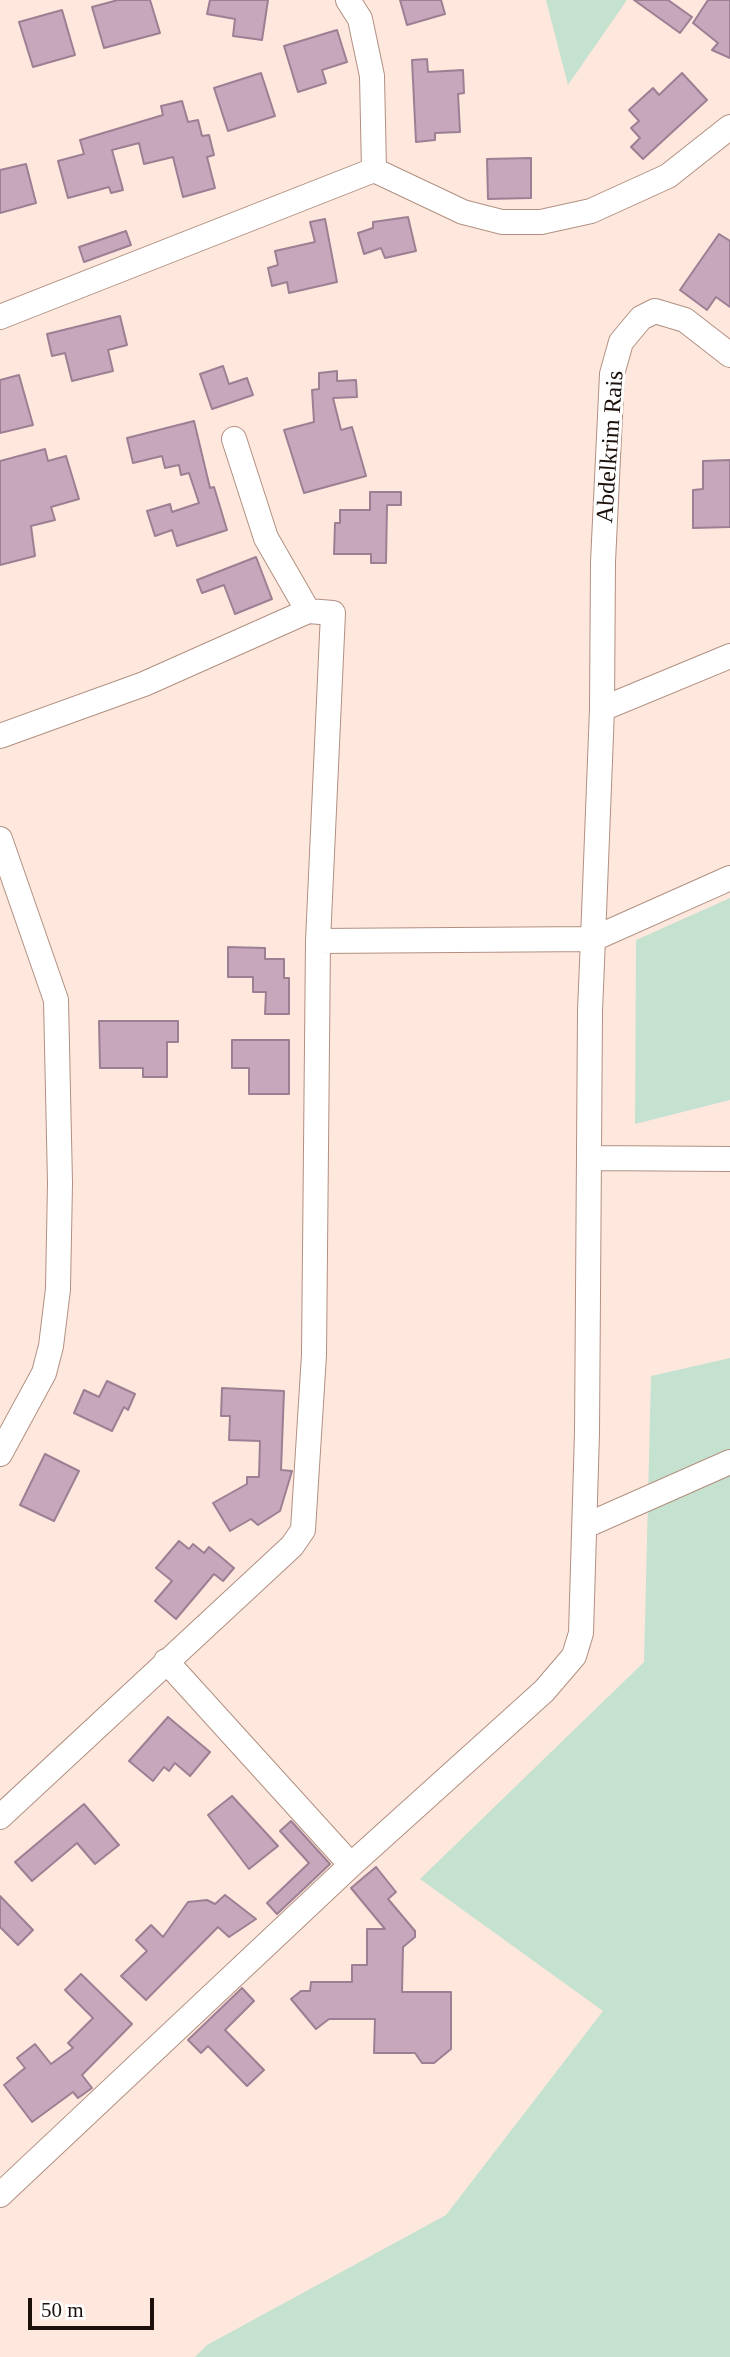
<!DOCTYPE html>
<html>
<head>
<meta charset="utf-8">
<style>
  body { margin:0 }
  #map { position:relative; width:730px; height:2357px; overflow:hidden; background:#fee8de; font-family:Georgia,serif }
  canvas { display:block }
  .scale { position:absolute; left:28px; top:2298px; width:126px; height:32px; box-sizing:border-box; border:4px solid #1c100a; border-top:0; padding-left:9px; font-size:21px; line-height:24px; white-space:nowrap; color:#1c100a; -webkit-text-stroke:5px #fff; paint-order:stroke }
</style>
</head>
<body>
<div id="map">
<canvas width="730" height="2357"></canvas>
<div class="scale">50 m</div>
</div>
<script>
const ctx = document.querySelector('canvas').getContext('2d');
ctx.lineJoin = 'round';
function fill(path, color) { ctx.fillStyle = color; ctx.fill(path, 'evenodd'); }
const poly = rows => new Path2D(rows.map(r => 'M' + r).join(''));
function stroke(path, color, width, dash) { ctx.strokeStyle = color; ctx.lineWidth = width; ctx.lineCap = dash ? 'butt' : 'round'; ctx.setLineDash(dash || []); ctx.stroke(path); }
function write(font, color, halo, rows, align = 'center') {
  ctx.font = font + ' Georgia,serif'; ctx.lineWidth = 6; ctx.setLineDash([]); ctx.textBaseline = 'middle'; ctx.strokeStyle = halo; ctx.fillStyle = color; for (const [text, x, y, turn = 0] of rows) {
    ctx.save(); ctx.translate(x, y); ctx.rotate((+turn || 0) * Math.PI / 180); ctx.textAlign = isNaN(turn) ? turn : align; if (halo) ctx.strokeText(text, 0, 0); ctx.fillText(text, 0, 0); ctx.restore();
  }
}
fill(poly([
  [546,0,627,0,568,85],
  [730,898,730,1100,635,1124,636,940],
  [730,1358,730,2357,195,2357,207,2345,446,2215,603,2011,420,1879,644,1662,651,1376]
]), '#c5e1cf');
const building = poly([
  [118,0,150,0,160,33,104,48,92,7,118,0],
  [210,0,268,0,262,40,233,36,235,19,207,14,210,0],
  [400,0,441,0,445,14,407,25,400,0],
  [634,0,668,0,692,17,680,33,634,0],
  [708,0,730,0,730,58,712,50,718,43,693,23,708,0],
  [62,10,75,55,33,67,19,22,62,10],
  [337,30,347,62,322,70,326,83,298,92,284,46,337,30],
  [427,59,428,72,463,70,464,93,458,94,460,132,435,133,435,140,416,142,412,60,427,59],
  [261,73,275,116,228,131,214,88,261,73],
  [682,73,707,100,643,159,631,147,640,138,631,128,639,121,629,110,653,88,659,95,682,73],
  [182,101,188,122,198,120,202,136,209,135,214,155,207,157,215,188,183,197,173,157,144,164,139,143,112,150,123,190,111,193,109,187,68,198,58,161,84,154,80,140,163,115,161,106,182,101],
  [531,158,531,198,488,199,487,159,531,158],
  [26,164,36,203,0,213,0,170,26,164],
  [408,217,416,251,385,258,381,248,364,254,358,233,373,228,373,222,408,217],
  [325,219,337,282,289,293,287,282,272,286,268,268,278,265,275,251,315,242,310,222,325,219],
  [126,231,131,245,84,262,79,247,126,231],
  [719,234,730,241,730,307,716,297,707,310,680,290,719,234],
  [120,316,127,345,108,350,113,371,72,381,65,353,52,356,47,334,120,316],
  [223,366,229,384,247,378,253,395,212,409,200,374,223,366],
  [337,371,337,381,356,380,357,397,333,398,341,430,352,427,366,476,304,493,284,430,314,422,312,390,319,389,319,373,337,371],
  [19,375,33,425,0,433,0,380,19,375],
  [194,421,210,488,214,487,227,530,177,546,172,530,155,536,147,511,170,504,172,512,199,503,189,473,181,475,179,465,165,468,162,456,133,463,127,438,194,421],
  [45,449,48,461,66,456,79,499,51,507,55,520,31,526,35,556,0,565,0,461,45,449],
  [730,460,730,527,693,528,693,490,703,489,703,461,730,460],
  [370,492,401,492,401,505,387,505,386,563,371,563,371,554,334,554,335,523,340,523,340,510,370,510,370,492],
  [256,557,272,599,235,614,224,585,202,593,197,580,256,557],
  [228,947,265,948,265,959,284,959,284,978,289,978,289,1014,265,1014,266,992,253,992,253,977,228,977,228,947],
  [99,1021,178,1021,178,1042,167,1042,167,1077,143,1077,143,1068,100,1068,99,1021],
  [232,1040,289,1040,289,1094,249,1094,249,1068,232,1068,232,1040],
  [107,1381,135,1394,128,1410,124,1407,112,1431,74,1413,84,1390,99,1397,107,1381],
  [222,1388,284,1391,281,1470,292,1471,280,1511,258,1525,251,1519,230,1531,213,1503,247,1484,247,1477,259,1477,260,1441,229,1440,230,1416,221,1416,222,1388],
  [45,1454,79,1471,54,1521,20,1505,45,1454],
  [179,1541,189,1549,193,1544,204,1553,209,1547,234,1568,223,1581,214,1574,176,1619,155,1601,172,1581,156,1568,179,1541],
  [168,1717,210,1752,190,1776,175,1763,169,1771,164,1767,153,1781,129,1761,168,1717],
  [232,1796,278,1846,249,1869,208,1815,232,1796],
  [84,1804,119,1845,95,1864,77,1843,32,1881,15,1862,84,1804],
  [291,1821,330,1864,277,1914,267,1903,309,1863,280,1831,291,1821],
  [376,1867,396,1892,388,1899,415,1931,415,1937,403,1947,402,1992,451,1992,451,2049,434,2063,422,2063,415,2053,374,2053,375,2019,329,2019,316,2029,291,1999,301,1991,310,1991,311,1982,352,1982,352,1965,367,1965,367,1929,385,1929,351,1888,376,1867],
  [225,1895,256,1919,229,1937,218,1927,146,2000,121,1976,147,1951,136,1940,151,1925,163,1937,188,1902,207,1900,215,1904,225,1895],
  [0,1896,33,1930,18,1945,0,1927,0,1896],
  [81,1974,132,2024,82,2075,92,2088,78,2098,73,2092,32,2122,4,2085,25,2068,17,2058,35,2044,51,2064,73,2048,68,2043,93,2018,65,1990,81,1974],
  [242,1988,254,2001,225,2030,264,2070,247,2086,208,2046,201,2053,188,2040,242,1988]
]);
fill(building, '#c6a7bc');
stroke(building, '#9d7f93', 2);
const minor = poly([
  [348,0,360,19,372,76,374,170],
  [0,317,374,170,463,212,502,222,541,222,591,211,668,176,730,127],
  [234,439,266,538,308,611],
  [602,709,730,656],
  [0,736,144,684,308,611,333,613,318,941,314,1355,303,1530,292,1546,0,1817],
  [0,839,56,1000,60,1183,58,1289,51,1346,44,1373,0,1454],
  [318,941,593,939,602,709,603,562,612,374,621,342,641,318,655,311,685,320,730,355],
  [589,1158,730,1159],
  [585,1526,730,1462],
  [351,1865,544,1691,574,1656,581,1633,587,1433,590,1011,593,939,730,878],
  [0,2195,351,1865,166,1661]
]);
stroke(minor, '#b19081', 26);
stroke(minor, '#fff', 24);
write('24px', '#1c100a', '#fff', [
  ["Abdelkrim Rais",611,447,-86]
]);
</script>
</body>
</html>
